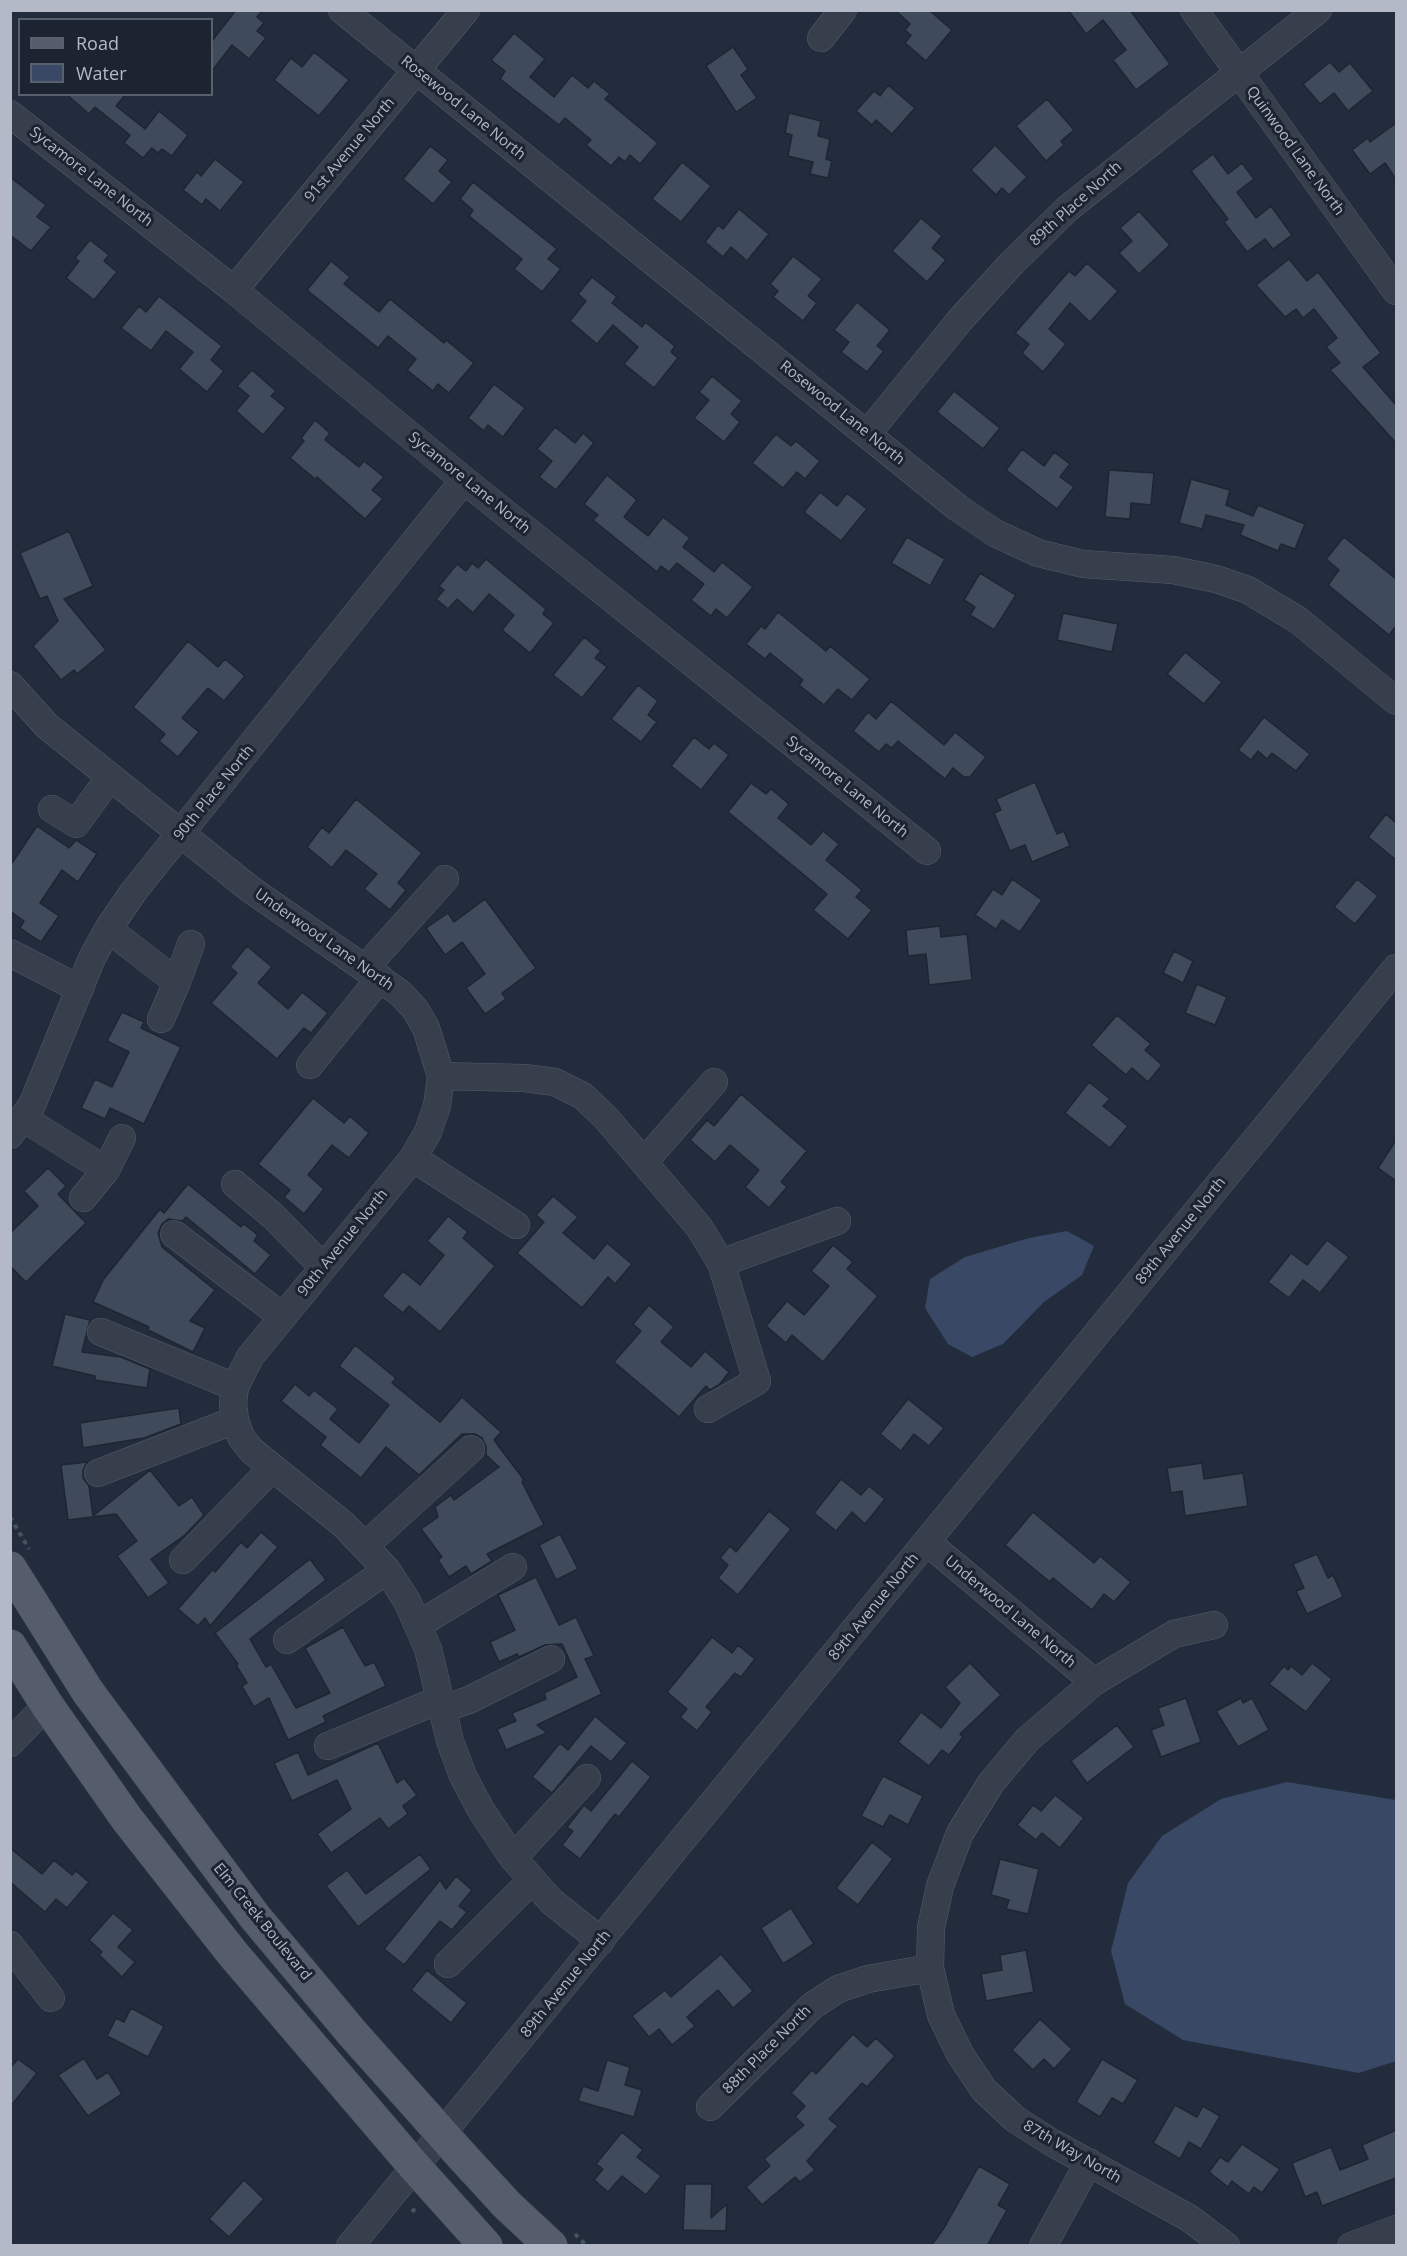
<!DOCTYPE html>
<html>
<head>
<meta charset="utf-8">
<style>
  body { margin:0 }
  #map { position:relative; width:1407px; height:2256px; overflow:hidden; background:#232c3c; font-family:"Open Sans",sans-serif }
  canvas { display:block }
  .frame { position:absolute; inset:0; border:12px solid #b3b9c7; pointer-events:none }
  .legend { position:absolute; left:18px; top:18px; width:195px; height:78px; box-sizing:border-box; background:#1c2331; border:2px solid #585f6d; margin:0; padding:8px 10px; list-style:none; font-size:18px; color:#b3b9c7 }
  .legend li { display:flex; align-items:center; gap:12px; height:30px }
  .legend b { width:30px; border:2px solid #585f6d }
</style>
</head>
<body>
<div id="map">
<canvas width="1407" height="2256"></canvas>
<div class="frame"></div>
<ul class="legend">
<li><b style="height:8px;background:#555d6c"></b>Road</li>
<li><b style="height:16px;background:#394865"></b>Water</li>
</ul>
</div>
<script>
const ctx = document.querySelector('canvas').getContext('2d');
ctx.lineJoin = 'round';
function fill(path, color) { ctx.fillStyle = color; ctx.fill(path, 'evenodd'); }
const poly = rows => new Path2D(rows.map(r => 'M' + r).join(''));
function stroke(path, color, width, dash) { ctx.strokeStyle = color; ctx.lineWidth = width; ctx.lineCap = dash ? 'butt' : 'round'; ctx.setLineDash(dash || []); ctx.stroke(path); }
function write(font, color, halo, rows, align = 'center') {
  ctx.font = font + ' "Open Sans",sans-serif'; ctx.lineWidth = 6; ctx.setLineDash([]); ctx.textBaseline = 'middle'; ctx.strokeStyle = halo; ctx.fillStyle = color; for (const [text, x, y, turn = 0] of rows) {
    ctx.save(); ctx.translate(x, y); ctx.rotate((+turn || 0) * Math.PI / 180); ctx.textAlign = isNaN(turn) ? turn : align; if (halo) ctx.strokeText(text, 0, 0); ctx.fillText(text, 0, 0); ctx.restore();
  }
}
fill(poly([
  [1067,1231,1094,1246,1082,1275,1044,1302,1003,1344,972,1357,948,1344,925,1308,930,1279,965,1257,1029,1238],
  [1287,1782,1396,1800,1396,2061,1359,2073,1183,2040,1125,2004,1111,1951,1128,1883,1162,1836,1221,1799]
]), '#394865');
const building = poly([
  [236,10,263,10,257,17,264,23,257,31,266,38,249,59,232,45,212,71,212,41,236,10],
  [895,10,929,10,952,30,926,61,905,43,911,35,905,30,910,24,895,10],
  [1068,10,1130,10,1170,64,1136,90,1113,60,1126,50,1103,20,1086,34,1068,10],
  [514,33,545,59,530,77,554,97,572,75,588,88,594,81,610,94,605,99,658,143,640,164,630,155,625,162,619,157,611,166,586,145,591,140,565,118,559,125,500,79,505,71,491,60,514,33],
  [733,47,748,69,741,75,757,98,736,112,706,66,733,47],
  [314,52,349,80,319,116,274,80,291,58,302,67,314,52],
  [1330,62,1339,72,1350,63,1373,91,1348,111,1334,93,1320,104,1303,84,1330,62],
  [888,85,915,108,892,134,876,120,872,125,856,111,874,91,880,96,888,85],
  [66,94,126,94,116,106,145,129,159,111,188,135,172,156,162,149,158,153,152,148,143,158,124,143,130,135,95,107,89,114,66,94],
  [1047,99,1074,130,1061,141,1064,145,1046,161,1016,126,1047,99],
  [789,113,821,121,818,136,830,139,826,159,832,161,828,178,810,174,813,162,788,156,792,135,785,133,789,113],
  [1396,123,1396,179,1385,163,1370,174,1352,150,1368,138,1370,142,1396,123],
  [995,145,1027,177,1009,195,1002,188,996,195,971,170,995,145],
  [430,146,448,160,439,171,452,182,433,204,403,179,430,146],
  [1213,154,1228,174,1242,163,1254,179,1237,192,1256,218,1271,206,1292,235,1273,249,1265,239,1247,252,1224,222,1228,219,1191,171,1213,154],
  [215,159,244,182,220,211,206,199,202,205,183,190,197,172,201,176,215,159],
  [682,162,711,186,681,222,652,199,682,162],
  [10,177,46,205,37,217,51,227,31,251,10,235,10,177],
  [473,182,557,249,548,259,561,269,542,292,514,269,522,259,469,216,473,210,460,199,473,182],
  [739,209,769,234,747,261,731,247,723,257,705,242,718,225,723,229,739,209],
  [1139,211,1170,245,1139,274,1119,253,1132,241,1120,228,1139,211],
  [921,218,942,236,932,248,946,260,927,282,892,251,921,218],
  [90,240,109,255,104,261,117,272,94,300,66,278,79,261,75,258,90,240],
  [793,256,822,279,808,296,817,303,803,321,773,297,778,291,770,284,793,256],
  [1289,259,1307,281,1318,272,1381,353,1363,367,1396,405,1396,443,1330,370,1340,363,1326,347,1337,338,1314,309,1303,318,1296,309,1285,317,1256,285,1289,259],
  [331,261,350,277,344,284,379,312,390,299,444,343,446,340,474,363,449,393,438,384,433,391,407,370,416,359,388,336,378,348,307,290,331,261],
  [1087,263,1118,291,1090,322,1070,303,1049,329,1066,344,1043,372,1022,353,1029,344,1015,333,1069,271,1075,276,1087,263],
  [592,277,617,297,612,303,642,327,645,322,675,346,671,352,678,358,654,388,624,364,638,347,613,325,597,344,570,321,586,301,578,294,592,277],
  [159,296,222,346,211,360,224,371,207,392,179,369,193,352,166,331,151,351,121,328,139,306,146,312,159,296],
  [857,302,890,330,877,346,884,351,867,372,841,352,849,342,834,330,857,302],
  [252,370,276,391,271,396,286,408,263,435,236,411,249,396,237,386,252,370],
  [712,376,742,401,731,414,740,422,724,442,694,418,709,400,699,392,712,376],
  [494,384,525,408,503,437,488,425,484,431,468,418,494,384],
  [954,391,1000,428,983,449,937,412,954,391],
  [315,420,330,433,325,440,359,467,364,461,384,477,372,490,383,499,365,519,317,477,315,479,290,458,304,441,301,438,315,420],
  [555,427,575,443,583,433,594,443,556,490,539,477,552,461,537,449,555,427],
  [776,434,791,446,796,441,820,461,805,479,797,472,783,488,752,463,776,434],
  [1022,449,1044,466,1054,452,1070,464,1060,477,1074,487,1057,509,1006,470,1022,449],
  [1109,470,1154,473,1151,505,1131,503,1130,519,1105,517,1109,470],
  [607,475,637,500,624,517,648,536,663,517,690,538,683,547,714,572,722,562,753,587,727,618,716,609,711,616,691,600,704,584,677,563,669,572,661,566,657,572,593,520,598,515,584,504,607,475],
  [1191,479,1230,490,1226,505,1253,516,1258,505,1305,524,1295,549,1281,544,1278,551,1240,535,1244,525,1206,515,1202,529,1179,523,1191,479],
  [820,492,837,506,847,493,867,509,841,541,804,512,820,492],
  [69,531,93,586,64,599,106,650,77,674,74,670,61,680,33,646,58,621,47,596,40,599,20,553,69,531],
  [907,537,945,559,930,586,891,563,907,537],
  [1344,537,1396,579,1396,626,1389,635,1328,585,1339,570,1326,559,1344,537],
  [486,559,546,609,543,614,554,623,530,653,502,630,514,615,489,594,473,613,457,599,448,609,436,599,444,590,439,586,457,564,466,571,472,563,478,568,486,559],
  [980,573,1016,595,994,630,970,615,975,607,964,600,980,573],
  [778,612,826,651,830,646,870,679,852,700,838,689,824,705,799,685,803,680,770,653,765,659,746,644,761,626,765,629,778,612],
  [1063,613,1118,624,1112,652,1057,640,1063,613],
  [584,637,601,651,595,658,607,667,582,698,553,675,584,637],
  [188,641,218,667,225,659,245,676,224,701,208,688,182,718,199,732,178,757,159,741,165,734,133,707,188,641],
  [1185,652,1222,682,1204,704,1167,674,1185,652],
  [638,685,658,701,648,715,657,722,641,742,611,719,638,685],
  [891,701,944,745,955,732,986,757,970,777,964,777,953,768,945,779,898,741,892,748,886,744,879,752,853,731,868,712,876,719,891,701],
  [1264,717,1310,754,1296,771,1272,753,1267,759,1258,751,1251,760,1238,750,1264,717],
  [694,737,709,749,714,743,729,755,701,790,671,766,694,737],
  [1035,782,1057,834,1064,831,1070,846,1032,862,1025,845,1010,851,994,813,1001,810,996,799,1035,782],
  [751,783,766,794,771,789,789,804,778,818,811,845,823,831,839,844,826,860,862,890,856,897,872,910,848,939,813,910,827,894,728,812,751,783],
  [356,799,422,853,398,883,406,890,390,910,364,889,377,874,346,850,332,868,307,847,322,827,329,833,356,799],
  [1386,814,1396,823,1396,860,1368,837,1386,814],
  [37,826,69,848,76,840,97,854,78,882,62,870,40,903,59,916,41,942,20,928,24,921,10,911,10,866,37,826],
  [1012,879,1042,900,1020,932,1002,920,996,929,975,915,993,889,1002,895,1012,879],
  [1357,879,1378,896,1355,924,1334,907,1357,879],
  [485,899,536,968,502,993,506,999,485,1014,466,988,485,974,462,942,445,955,426,928,448,913,454,922,485,899],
  [940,926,941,937,967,934,972,980,929,985,926,954,908,956,906,930,940,926],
  [247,946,272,967,258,983,288,1009,302,992,328,1013,311,1033,304,1028,277,1059,211,1003,237,973,230,967,247,946],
  [1174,951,1193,961,1183,983,1163,973,1174,951],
  [1197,984,1227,997,1215,1025,1185,1013,1197,984],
  [122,1012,144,1022,141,1028,181,1047,144,1124,110,1108,105,1119,81,1108,95,1079,112,1087,129,1052,107,1041,122,1012],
  [1117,1015,1151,1044,1145,1050,1162,1065,1148,1082,1132,1068,1126,1075,1091,1045,1117,1015],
  [1089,1082,1110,1099,1103,1106,1128,1126,1110,1148,1065,1113,1089,1082],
  [741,1094,807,1151,781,1182,787,1187,769,1208,745,1187,759,1170,730,1145,715,1162,690,1140,707,1120,714,1126,741,1094],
  [313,1098,344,1123,350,1116,369,1133,349,1158,332,1145,308,1175,324,1189,304,1214,284,1197,290,1190,258,1164,313,1098],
  [1396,1140,1396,1181,1378,1168,1396,1140],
  [48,1168,66,1186,58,1194,86,1223,26,1282,10,1266,10,1233,38,1206,24,1191,48,1168],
  [188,1184,241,1227,244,1224,258,1235,254,1241,271,1255,255,1274,186,1217,183,1221,168,1219,162,1224,158,1233,162,1247,215,1290,190,1321,205,1328,193,1352,148,1330,149,1327,93,1302,103,1280,160,1209,164,1213,188,1184],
  [553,1196,578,1217,563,1233,594,1259,607,1243,632,1264,615,1284,608,1277,582,1308,517,1253,544,1222,536,1215,553,1196],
  [448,1216,468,1232,463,1238,495,1266,440,1332,409,1306,403,1313,382,1296,403,1271,420,1285,444,1255,427,1241,448,1216],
  [1327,1240,1349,1257,1320,1293,1303,1280,1289,1298,1268,1282,1291,1253,1307,1265,1327,1240],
  [833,1245,853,1262,847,1269,878,1296,823,1362,792,1335,786,1343,766,1326,787,1301,804,1315,829,1286,811,1271,833,1245],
  [649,1305,674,1327,661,1342,691,1367,705,1351,729,1372,720,1384,710,1390,706,1386,679,1417,614,1362,641,1331,633,1324,649,1305],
  [65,1314,90,1320,82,1352,121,1357,150,1369,147,1388,95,1380,95,1376,52,1366,65,1314],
  [355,1345,396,1378,392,1383,440,1422,462,1397,501,1432,494,1440,524,1480,522,1482,544,1525,487,1554,492,1561,471,1574,466,1566,449,1577,438,1560,442,1557,421,1529,438,1517,435,1507,451,1495,454,1500,499,1467,486,1455,486,1446,482,1438,475,1434,462,1434,419,1475,386,1447,361,1478,320,1445,326,1437,281,1401,295,1384,309,1396,314,1390,338,1409,330,1419,359,1443,389,1405,339,1366,355,1345],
  [908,1399,944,1428,929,1446,914,1434,901,1451,880,1434,908,1399],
  [179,1408,181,1424,144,1438,83,1448,80,1423,179,1408],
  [87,1462,83,1470,83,1478,89,1486,93,1516,150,1470,179,1506,192,1497,204,1515,185,1535,151,1559,169,1583,148,1598,117,1556,137,1541,116,1514,68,1520,61,1465,87,1462],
  [1202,1463,1204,1479,1243,1473,1248,1506,1185,1516,1182,1491,1171,1493,1167,1468,1202,1463],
  [841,1479,861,1495,869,1486,885,1499,865,1524,852,1512,836,1531,814,1513,841,1479],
  [769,1511,791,1529,738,1595,718,1578,728,1565,720,1558,730,1546,736,1552,769,1511],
  [1033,1512,1094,1563,1100,1556,1131,1582,1114,1602,1104,1594,1092,1610,1053,1578,1050,1582,1005,1545,1033,1512],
  [261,1532,278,1547,210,1626,205,1618,198,1626,178,1609,213,1569,215,1572,241,1542,247,1548,261,1532],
  [560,1534,578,1569,556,1580,539,1545,560,1534],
  [1317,1554,1328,1578,1333,1575,1343,1597,1307,1614,1296,1591,1304,1588,1293,1564,1317,1554],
  [310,1559,326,1580,250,1639,266,1667,271,1664,296,1708,330,1693,305,1648,343,1627,365,1666,374,1662,386,1686,323,1716,326,1722,288,1740,269,1698,254,1707,242,1686,247,1683,236,1665,238,1664,215,1633,310,1559],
  [536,1577,559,1625,576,1617,594,1656,585,1659,602,1694,537,1725,547,1733,506,1750,497,1729,516,1721,512,1713,546,1699,544,1693,577,1677,562,1644,545,1645,519,1657,517,1654,499,1662,490,1642,515,1630,498,1595,536,1577],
  [712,1637,732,1653,738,1645,755,1659,741,1677,735,1673,706,1707,712,1712,697,1731,680,1717,687,1709,667,1692,712,1637],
  [970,1663,1001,1695,960,1734,963,1737,949,1755,942,1750,929,1766,898,1742,921,1712,941,1728,960,1703,945,1687,970,1663],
  [1312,1663,1332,1679,1306,1712,1269,1684,1284,1666,1288,1670,1291,1666,1302,1675,1312,1663],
  [1186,1698,1201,1742,1161,1757,1151,1730,1164,1725,1158,1708,1186,1698],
  [1241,1698,1243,1703,1252,1698,1269,1730,1238,1747,1216,1711,1241,1698],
  [595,1716,627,1743,611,1762,591,1746,552,1793,532,1777,560,1743,568,1750,595,1716],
  [1117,1725,1134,1747,1087,1783,1071,1761,1117,1725],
  [378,1743,397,1783,404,1778,417,1795,403,1806,408,1814,388,1829,380,1818,331,1853,317,1834,351,1809,337,1780,292,1801,274,1763,298,1752,308,1775,378,1743],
  [632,1761,651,1777,619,1817,615,1814,580,1859,562,1845,573,1831,567,1827,584,1805,591,1811,632,1761],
  [883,1776,923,1796,908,1825,890,1815,883,1827,861,1816,883,1776],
  [1055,1795,1084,1818,1060,1848,1042,1833,1036,1840,1017,1825,1033,1805,1041,1811,1055,1795],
  [872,1842,893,1859,858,1905,836,1888,872,1842],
  [10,1848,42,1874,54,1860,72,1875,76,1871,89,1882,67,1908,56,1899,45,1912,10,1882,10,1848],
  [420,1854,431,1869,358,1927,326,1886,347,1870,366,1894,420,1854],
  [1000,1859,1039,1869,1028,1914,1006,1909,1009,1900,991,1895,1000,1859],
  [456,1876,472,1890,459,1906,467,1912,452,1930,440,1921,404,1965,384,1949,440,1880,446,1889,456,1876],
  [791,1908,814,1944,783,1964,761,1928,791,1908],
  [113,1913,133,1930,118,1947,135,1962,122,1977,99,1955,102,1952,89,1940,113,1913],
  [1026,1950,1034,1992,986,2001,981,1974,1002,1970,1000,1955,1026,1950],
  [721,1954,753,1991,733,2008,718,1990,687,2017,695,2026,672,2045,659,2029,649,2037,632,2016,665,1990,671,1997,721,1954],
  [427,1970,467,2003,451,2023,411,1990,427,1970],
  [131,2008,164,2026,148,2057,107,2036,116,2018,124,2022,131,2008],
  [1040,2019,1072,2049,1054,2069,1044,2059,1033,2070,1012,2050,1040,2019],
  [853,2034,867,2047,876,2038,895,2056,867,2087,862,2083,829,2119,838,2126,807,2161,815,2170,800,2182,795,2177,762,2205,746,2187,770,2166,764,2159,804,2125,795,2117,805,2106,791,2093,812,2070,816,2074,853,2034],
  [84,2058,97,2079,108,2072,122,2094,88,2116,58,2075,84,2058],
  [18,2059,37,2073,10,2107,10,2068,18,2059],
  [1102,2059,1138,2080,1123,2104,1112,2098,1100,2117,1076,2102,1102,2059],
  [607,2060,630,2067,625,2085,642,2090,634,2117,578,2101,583,2086,598,2091,607,2060],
  [1175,2105,1197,2117,1203,2106,1220,2116,1201,2149,1189,2142,1180,2159,1153,2143,1175,2105],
  [1396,2130,1396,2178,1322,2206,1317,2192,1305,2197,1292,2163,1331,2147,1340,2170,1368,2159,1362,2145,1396,2130],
  [622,2132,643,2150,637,2157,661,2176,646,2195,622,2176,608,2192,594,2180,603,2169,596,2164,622,2132],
  [1242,2144,1280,2169,1262,2193,1254,2187,1249,2194,1232,2181,1228,2187,1209,2172,1220,2157,1228,2162,1242,2144],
  [979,2166,1010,2184,998,2205,1007,2210,987,2246,931,2246,944,2228,979,2166],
  [244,2180,264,2199,229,2237,209,2219,244,2180],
  [685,2184,712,2184,711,2218,727,2204,726,2231,683,2230,685,2184]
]);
fill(building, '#3f4a5b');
stroke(building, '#1e2533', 1.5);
const minor = poly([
  [342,10,958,508,995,533,1038,553,1083,564,1173,570,1216,579,1248,590,1298,620,1396,701],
  [1194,10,1396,291],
  [821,38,843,10],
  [10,114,234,290,464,480,927,851],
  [234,290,466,10],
  [868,433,960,320,1011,264,1067,209,1318,10],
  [10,685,47,726,250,889,400,993,415,1009,426,1028,441,1076,437,1106,428,1132,413,1158,250,1357,235,1387,233,1403,235,1420,241,1437,251,1450,344,1525,387,1570,407,1601,428,1649,450,1741,463,1776,481,1810,513,1858,551,1901,601,1941],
  [52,809,76,824,110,777],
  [108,929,177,982,191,944],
  [10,953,80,989],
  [365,968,445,879],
  [161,1019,177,982],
  [310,1065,380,978],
  [441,1076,524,1078,555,1082,583,1096,606,1118,699,1227,721,1263,757,1381,708,1409],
  [23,1118,106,1170,122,1138],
  [10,1135,32,1105,92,958,108,929,134,891,464,480],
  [413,1158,516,1225],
  [644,1162,714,1082],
  [235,1184,273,1216,323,1267],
  [83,1198,106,1170],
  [174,1234,283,1317],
  [721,1263,837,1221],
  [101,1332,235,1387],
  [98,1473,235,1420],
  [927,1542,1094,1682],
  [366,1545,471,1449],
  [183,1560,271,1469],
  [418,1625,513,1567],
  [1214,1625,1174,1634,1094,1682,1027,1740,991,1783,960,1833,940,1886,931,1928,930,1968,941,2015,960,2054,984,2090,1015,2119,1051,2142,1189,2218,1226,2246],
  [287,1640,387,1570],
  [443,1709,469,1700,551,1659],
  [10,1743,47,1705],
  [328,1746,441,1699],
  [513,1858,587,1778],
  [10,1945,51,1998],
  [448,1964,532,1880],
  [710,2107,812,2006,838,1989,868,1979,930,1968],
  [350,2246,1396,968],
  [1043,2246,1089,2162],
  [1351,2246,1396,2229]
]);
const major = poly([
  [10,1568,88,1692,255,1917,353,2034,461,2155,507,2205,551,2246],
  [10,1646,47,1705,127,1819,233,1954,415,2167,486,2246]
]);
stroke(minor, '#555c6a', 28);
stroke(major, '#404755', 34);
stroke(poly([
  [10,1517,29,1549],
  [412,2212,418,2205],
  [575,2234,587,2246]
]), '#43555a', 4, [4.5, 4.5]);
stroke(minor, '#373e4c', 27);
stroke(major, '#555d6c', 33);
write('15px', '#b3b9c7', '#1c2331', [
  ["Rosewood Lane North",463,108,39],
  ["91st Avenue North",350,150,-50],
  ["Quinwood Lane North",1295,151,54],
  ["Sycamore Lane North",91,177,38],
  ["89th Place North",1076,204,-42],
  ["Rosewood Lane North",842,413,39],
  ["Sycamore Lane North",469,483,39],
  ["Sycamore Lane North",847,787,39],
  ["90th Place North",214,793,-51],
  ["Underwood Lane North",324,940,35],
  ["89th Avenue North",1181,1231,-51],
  ["90th Avenue North",343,1243,-51],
  ["89th Avenue North",874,1607,-51],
  ["Underwood Lane North",1010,1612,40],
  ["Elm Creek Boulevard",262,1922,51],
  ["89th Avenue North",566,1984,-51],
  ["88th Place North",767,2050,-45],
  ["87th Way North",1072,2152,30]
]);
</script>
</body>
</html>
